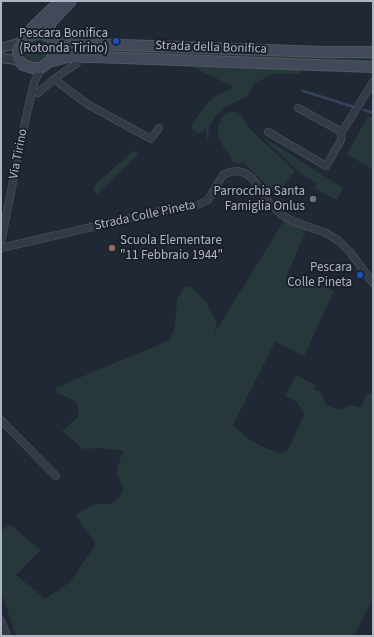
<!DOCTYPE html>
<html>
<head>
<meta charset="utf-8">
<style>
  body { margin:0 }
  #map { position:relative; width:374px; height:637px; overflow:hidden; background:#212835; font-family:"Source Sans 3",sans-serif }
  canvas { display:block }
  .frame { position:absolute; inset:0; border:2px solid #aeb4c2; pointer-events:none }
</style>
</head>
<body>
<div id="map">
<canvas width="374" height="637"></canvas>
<div class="frame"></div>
</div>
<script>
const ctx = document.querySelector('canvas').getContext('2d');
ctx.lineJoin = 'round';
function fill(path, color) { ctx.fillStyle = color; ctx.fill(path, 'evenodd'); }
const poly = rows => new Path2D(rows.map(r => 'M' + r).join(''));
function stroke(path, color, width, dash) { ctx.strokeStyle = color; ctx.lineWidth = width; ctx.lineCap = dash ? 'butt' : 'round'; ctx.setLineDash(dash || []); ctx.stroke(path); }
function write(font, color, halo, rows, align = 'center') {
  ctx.font = font + ' "Source Sans 3",sans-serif'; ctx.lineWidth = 4; ctx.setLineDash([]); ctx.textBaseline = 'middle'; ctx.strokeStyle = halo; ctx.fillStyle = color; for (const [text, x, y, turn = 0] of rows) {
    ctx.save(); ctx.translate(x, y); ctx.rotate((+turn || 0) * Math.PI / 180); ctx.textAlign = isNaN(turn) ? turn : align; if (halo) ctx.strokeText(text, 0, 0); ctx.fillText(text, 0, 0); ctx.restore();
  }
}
fill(poly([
  [38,39,45,40,48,42,49,49,49,53,44,59,36,63,28,62,23,57,24,50,30,42],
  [59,44,373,56,373,62,71,51,60,53],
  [183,64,301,69,300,74,274,74,254,83,247,96,227,106,215,116,209,128,208,136,209,145,206,135,206,128,200,133,196,132,192,128,193,122,208,102,216,96,234,87,193,67],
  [229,112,237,112,241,115,250,129,295,171,276,195,242,161,240,164,232,162,229,153,223,146,218,135,218,129,221,118],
  [368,116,373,118,373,170,347,154],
  [260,135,343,188,337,200,314,188,317,183,301,174],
  [133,151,137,152,137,156,97,194,96,194,93,189,96,184],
  [285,219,307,229,286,277,304,285,308,278,334,291,304,356,275,342,233,425,247,438,265,448,281,453,288,450,304,415,302,409,295,401,285,396,296,375,316,385,314,389,321,392,326,405,339,410,351,405,361,408,367,393,373,394,373,598,354,636,16,636,1,591,1,532,9,524,41,550,16,575,45,599,70,582,96,544,75,515,95,504,111,504,120,498,123,489,120,480,117,475,118,466,123,451,101,448,83,449,62,431,79,416,76,401,59,394,55,388,170,340,175,326,177,299,183,289,190,286,206,302,217,323,214,334]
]), '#27383a');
stroke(poly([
  [303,91,354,107],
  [364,110,373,113]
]), '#37435d', 2.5);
const minor = poly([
  [80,57,77,63,54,79,87,104,151,139,159,128],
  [38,93,54,79],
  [298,108,342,132],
  [268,132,326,166,341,140,342,132,373,82],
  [1,242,26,117,34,83,41,68],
  [1,248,170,209,193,207,208,200,223,175,230,172,237,171,245,173,252,178,271,205,282,215,295,222,326,233,339,241,350,252,373,283],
  [1,420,56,476],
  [1,621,7,636]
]);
const tertiary = poly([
  [1,48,21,42],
  [1,58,16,60,19,62]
]);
const secondary = poly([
  [40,33,49,36,54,41,54,51,53,56,49,62,41,68,33,68,23,65,18,59,18,47,21,42,29,36,40,33],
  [29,36,31,29,60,1],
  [49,36,50,23,71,1],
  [52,38,66,42,94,44,324,52,373,52],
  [49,62,68,57,94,57,373,67]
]);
stroke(minor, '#515763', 8);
stroke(tertiary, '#515763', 10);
stroke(secondary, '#515763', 12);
stroke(minor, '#343a46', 7);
stroke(tertiary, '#343a46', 8);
stroke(secondary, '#424958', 10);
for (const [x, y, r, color] of [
  [116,41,4,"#1a4fb4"],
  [313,199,4,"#6b7280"],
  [112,248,4,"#8d6e63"],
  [360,275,4,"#1a4fb4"]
]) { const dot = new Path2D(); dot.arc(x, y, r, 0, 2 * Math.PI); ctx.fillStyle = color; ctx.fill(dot); stroke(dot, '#1a1f2a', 1.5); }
write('13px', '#aeb4c2', '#1a1f2a', [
  ["Pescara Bonifica",108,34],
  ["(Rotonda Tirino)",108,49],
  ["Parrocchia Santa",305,192],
  ["Famiglia Onlus",305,207],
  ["Scuola Elementare",120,241,"left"],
  ["\"11 Febbraio 1944\"",120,256,"left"],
  ["Pescara",352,268],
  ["Colle Pineta",352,283]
], 'right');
write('13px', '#aeb4c2', '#1a1f2a', [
  ["Strada della Bonifica",211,48,2],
  ["Via Tirino",19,154,-79],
  ["Strada Colle Pineta",145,216,-12]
]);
</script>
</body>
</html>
